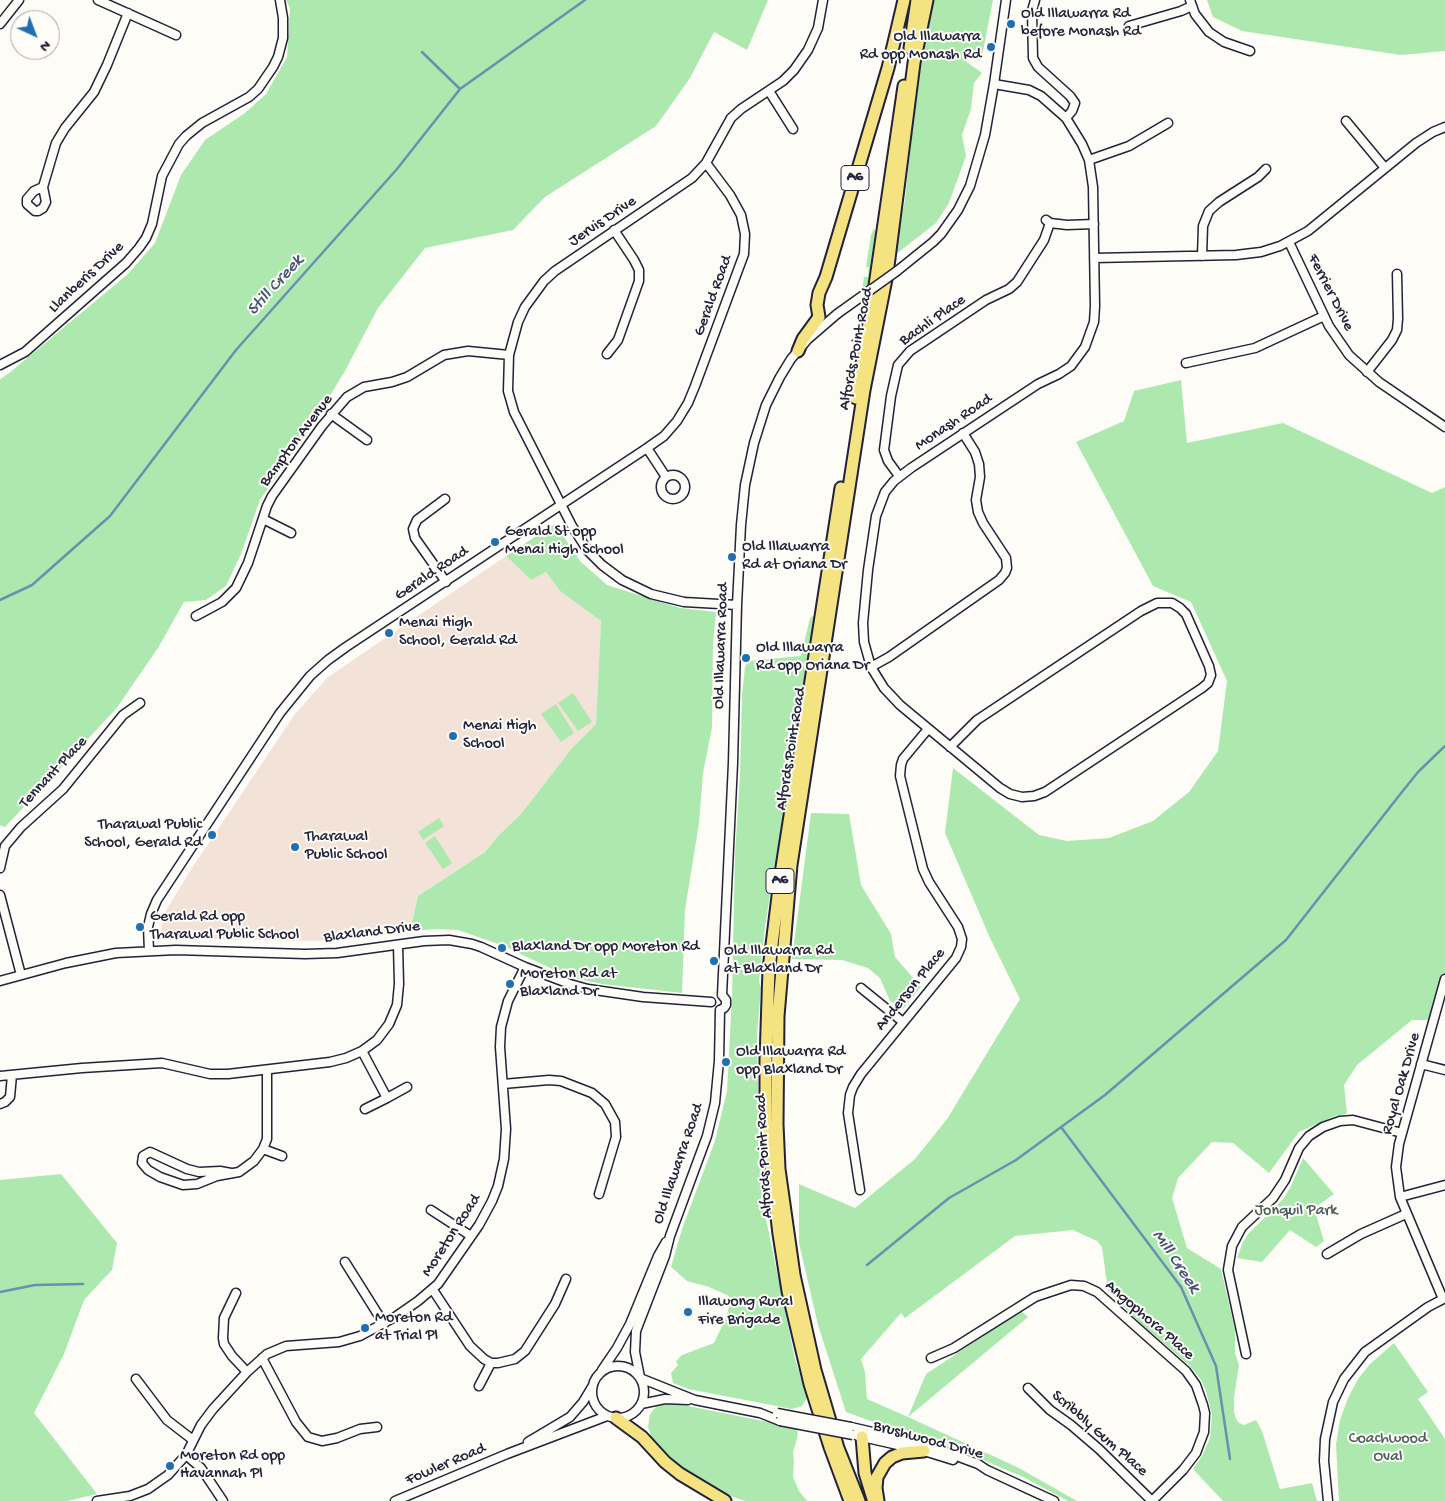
<!DOCTYPE html>
<html>
<head>
<meta charset="utf-8">
<style>
  body { margin:0 }
  #map { position:relative; width:1445px; height:1501px; overflow:hidden; background:#fdfcf7; font-family:"Gochi Hand",sans-serif }
  canvas { display:block }
  .north { position:absolute; left:10px; top:10px; width:50px; height:50px; box-sizing:border-box; background:#fdfcf7; border:1px solid #a5a5ac; border-radius:50%; rotate:137deg; font-size:14px; font-weight:700; line-height:20px; text-align:center; color:#22223b }
  .north::after { content:''; display:block; margin:auto; width:18px; height:22px; background:#1f6fb2; clip-path:polygon(50% 0,100% 100%,50% 72%,0 100%) }
</style>
</head>
<body>
<div id="map">
<canvas width="1445" height="1501"></canvas>
<div class="north">N</div>
</div>
<script>
const ctx = document.querySelector('canvas').getContext('2d');
ctx.lineJoin = 'round';
function fill(path, color) { ctx.fillStyle = color; ctx.fill(path, 'evenodd'); }
const poly = rows => new Path2D(rows.map(r => 'M' + r).join(''));
function stroke(path, color, width, dash) { ctx.strokeStyle = color; ctx.lineWidth = width; ctx.lineCap = dash ? 'butt' : 'round'; ctx.setLineDash(dash || []); ctx.stroke(path); }
function write(font, color, halo, rows, align = 'center') {
  ctx.font = font + ' "Gochi Hand",sans-serif'; ctx.lineWidth = 4; ctx.setLineDash([]); ctx.textBaseline = 'middle'; ctx.strokeStyle = halo; ctx.fillStyle = color; for (const [text, x, y, turn = 0] of rows) {
    ctx.save(); ctx.translate(x, y); ctx.rotate((+turn || 0) * Math.PI / 180); ctx.textAlign = isNaN(turn) ? turn : align; if (halo) ctx.strokeText(text, 0, 0); ctx.fillText(text, 0, 0); ctx.restore();
  }
}
fill(poly([
  [506,556,531,580,546,572,560,591,601,621,596,724,572,748,521,814,499,835,485,852,418,896,410,931,364,938,315,941,161,938,162,917,192,868,295,714,328,677]
]), '#f3e2d8');
fill(poly([
  [286,0,768,0,747,50,714,32,690,78,656,126,545,197,513,230,425,248,378,308,345,371,314,422,260,500,241,554,226,586,206,600,184,602,158,648,116,709,5,827,0,825,0,379,8,374,128,274,155,243,181,175,205,140,245,113,266,94,287,57,290,8],
  [931,0,993,0,983,51,979,61,969,49,964,49,964,60,982,73,974,83,971,109,962,135,966,156,949,203,936,223,895,255,905,199,919,68],
  [1207,0,1445,0,1445,51,1401,55,1242,31,1213,17],
  [874,228,877,237,861,342,858,340,856,335,856,327,860,328,861,320,858,320,859,313,862,313,863,303,860,303,864,277,868,277,869,267,866,267,871,235],
  [1181,380,1187,443,1283,423,1432,493,1445,487,1445,973,1430,1020,1412,1020,1357,1065,1344,1085,1347,1114,1335,1116,1299,1132,1269,1173,1233,1143,1212,1142,1178,1178,1172,1198,1187,1248,1221,1269,1235,1330,1235,1353,1239,1365,1234,1397,1234,1412,1236,1419,1239,1423,1244,1425,1256,1420,1262,1431,1280,1489,1312,1483,1317,1501,1223,1501,1193,1469,1202,1456,1210,1438,1212,1415,1206,1391,1201,1380,1190,1366,1140,1323,1108,1291,1102,1247,1097,1241,1073,1230,1015,1236,905,1318,901,1313,861,1359,865,1372,867,1399,908,1417,926,1374,1021,1311,1028,1317,908,1417,1017,1467,1077,1501,1068,1501,1023,1477,967,1453,912,1436,846,1412,818,1325,799,1243,799,1184,855,1208,915,1159,947,1119,1020,999,990,938,945,833,953,768,1039,835,1067,841,1109,838,1153,821,1189,792,1218,751,1227,681,1191,602,1153,586,1076,442,1124,421,1134,391],
  [553,525,560,531,580,561,607,585,680,608,716,612,713,644,712,727,703,773,699,823,685,910,682,993,602,984,569,977,504,946,458,930,437,929,410,931,418,896,485,852,499,835,521,814,572,748,596,724,601,621,560,591,546,572,531,580,506,556],
  [813,616,815,617,814,631,780,851,774,868,765,927,759,981,761,988,757,1034,759,1142,764,1177,766,1219,795,1359,807,1398,802,1406,792,1409,688,1389,673,1383,671,1373,678,1365,676,1362,677,1360,682,1355,714,1343,726,1318,730,1303,729,1296,709,1287,687,1281,671,1267,682,1229,715,1141,727,1091,732,997,735,855,740,775,742,695,745,667,748,661,801,656,810,618],
  [573,693,592,722,578,731,558,703],
  [556,704,574,733,561,742,541,714],
  [811,813,849,814,861,885,891,934,895,957,921,987,903,1009,890,1001,880,978,868,968,842,960,792,959],
  [439,818,444,826,423,840,418,832],
  [435,836,452,863,443,869,425,843],
  [1303,1158,1334,1194,1314,1208,1324,1241,1316,1247,1290,1230,1262,1262,1237,1258,1243,1242,1248,1234,1284,1198,1291,1186],
  [61,1174,117,1243,112,1270,84,1300,64,1354,34,1413,97,1494,67,1501,0,1501,0,1180],
  [1394,1343,1428,1392,1418,1399,1445,1439,1445,1501,1339,1501,1336,1444,1340,1420,1348,1398,1358,1379,1370,1364],
  [673,1403,798,1428,797,1439,793,1452,794,1463,793,1477,799,1491,807,1501,745,1501,728,1495,678,1467,653,1442,648,1427,650,1414,655,1408,660,1404]
]), '#ade9af');
stroke(poly([
  [422,52,460,89],
  [0,600,32,585,110,516,236,350,397,169,460,89,585,0],
  [1061,1127,1181,1287,1216,1366,1230,1459],
  [867,1265,949,1198,1016,1160,1105,1095,1286,940,1398,797,1418,772,1445,746],
  [0,1292,35,1285,83,1284]
]), '#6c8eaf', 2.5);
const minor = poly([
  [98,0,176,35],
  [1035,0,1032,11,1033,58,1038,67,1070,96,1075,103,1072,111,1066,118],
  [1190,0,1195,14,1209,32,1224,42,1250,51],
  [0,24,19,0],
  [1129,26,1181,11,1192,6],
  [769,91,793,129],
  [1346,121,1385,168],
  [1089,160,1129,146,1168,123],
  [43,187,34,191,27,199,27,204,35,211,38,211,43,208,46,202,43,187,56,143,65,128,94,92,107,65,128,13],
  [1046,220,1050,223,1067,225,1094,224],
  [1289,242,1329,326,1349,355,1379,382,1445,427],
  [1202,256,1203,226,1209,211,1219,202,1258,177,1266,169],
  [1094,258,1236,255,1261,252,1280,246,1308,231,1416,143,1433,132,1445,127],
  [897,271,933,242,941,234,958,210,970,186,985,135,994,84,1006,0],
  [607,354,618,340,639,281,639,270,634,260,614,230],
  [1186,363,1255,348,1324,316],
  [0,365,25,352,126,263,139,248,146,238,152,224,162,176,179,144,186,136,202,123,249,97,258,89,273,67,278,57,283,38,283,18,280,0],
  [1367,372,1392,340,1397,330,1398,319,1397,274],
  [331,414,367,440],
  [647,448,666,477],
  '661 487a12 12 0 1 1 24 0a12 12 0 1 1-24 0Z',
  [899,476,888,461,884,450,891,396,898,365,910,351,986,300,1009,289,1017,282,1044,240,1050,223],
  [445,499,417,520,413,529,415,538,446,582],
  [263,519,291,533],
  [737,605,684,602,651,594,622,580,602,565,588,551,572,526,514,412,508,391,509,355,518,322,525,307,544,281,555,271,692,178,706,163,731,118,741,109,783,81,794,70,808,50,818,28,823,0],
  [196,616,222,602,236,588,248,563,267,506,272,496,322,426,347,397,364,387,392,382,407,377,444,355,468,351,509,355],
  [871,667,889,657,999,580,1005,573,1007,568,1006,558,983,523,978,512,976,500,980,477,979,464,975,452,963,433],
  [950,747,977,720,1141,611,1157,603,1172,603,1180,608,1186,614,1209,666,1211,675,1208,683,1202,688,1045,792,1034,796,1022,797,1010,794,1000,788,900,705,884,688,871,667,864,642,863,623,868,570,876,516,885,492,894,481,911,468,1038,384,1059,374,1071,366,1085,347,1094,322,1095,306,1093,187,1089,160,1082,144,1066,118,1041,96,1029,90,994,84],
  [0,868,5,846,21,827,63,789,123,715,140,703],
  [0,895,21,975],
  [149,951,148,927,151,914,157,900,280,713,310,676,328,660,346,647,647,448,664,436,677,421,688,403,695,386,744,254,745,234,741,215,730,195,706,163],
  [0,981,66,963,116,953,176,950,305,954,337,953,424,941,449,940,472,944,481,947,525,967,570,984,588,989,643,997,711,1002],
  [861,988,903,1022],
  [722,995,733,763,737,605,741,525,745,485,754,443,766,405,780,377,791,359,808,339,837,314],
  [720,1010,724,1008,726,1005,726,1000,722,995],
  [362,1051,387,1098,407,1087],
  [1421,1064,1445,1070],
  [0,1076,82,1068,162,1063,210,1074,228,1074,330,1062,346,1058,362,1051,377,1040,389,1024,397,1005,399,984,398,945],
  [503,1084,549,1080,561,1081,592,1093,605,1104,615,1122,616,1137,599,1194],
  [0,1104,5,1102,10,1097,12,1075],
  [365,1109,387,1098],
  [263,1149,282,1156],
  [231,1173,220,1171,199,1172,187,1169,150,1152,143,1156,142,1163,148,1170,160,1177,183,1185,197,1184,217,1176,239,1172,254,1161,263,1149,267,1139,267,1071],
  [860,1190,848,1113,850,1095,853,1087,861,1074,956,958,961,947,962,939,958,927,929,882,923,869,900,776,901,765,903,759,928,729],
  [1400,1197,1445,1185],
  [431,1210,471,1236],
  [1327,1254,1361,1234,1406,1214],
  [345,1262,384,1324],
  [433,1290,470,1346,484,1359,491,1363,498,1363,515,1359,525,1351,555,1304,566,1279],
  [236,1293,224,1318,223,1338,224,1344,232,1356,247,1372],
  [1443,1299,1400,1197,1396,1167,1399,1144,1445,979],
  [1246,1354,1228,1270,1232,1246,1242,1227,1273,1198,1285,1180,1299,1148,1309,1136,1323,1127,1340,1121,1353,1120,1402,1133],
  [262,1358,296,1422,308,1437,322,1441,337,1438,360,1429,377,1427],
  [931,1358,954,1348,1035,1297,1071,1285,1084,1286,1097,1292,1186,1371,1196,1385,1203,1405,1205,1413,1204,1432,1196,1453,1183,1470,1152,1501],
  '592 1392a26 26 0 1 1 52 0a26 26 0 1 1-52 0Z',
  [602,1370,617,1348,630,1324,658,1256,666,1242],
  [640,1377,635,1352,636,1331,665,1256,670,1236,707,1136,715,1103,719,1061,720,1010],
  [640,1378,695,1400,760,1413,780,1421],
  [136,1379,167,1420,193,1440],
  [479,1386,491,1363],
  [1028,1388,1050,1410,1071,1425,1099,1449,1152,1501],
  [641,1404,665,1399,688,1400],
  [851,1427,907,1440,946,1452,978,1464,987,1470,1054,1501],
  [858,1436,924,1451,953,1460],
  [528,1442,570,1417,583,1402,592,1387],
  [186,1455,201,1468,223,1501],
  [97,1501,130,1496,148,1489,168,1475,186,1455,201,1425,213,1409,247,1372,267,1354,286,1346,339,1342,360,1336,395,1317,418,1301,438,1284,479,1225,492,1201,498,1186,504,1159,506,1129,500,1047,501,1027,508,1001,525,967],
  [395,1501,507,1454,607,1416],
  [1328,1501,1324,1461,1325,1439,1333,1402,1344,1379,1365,1352,1428,1307,1445,1298]
]);
const highway = poly([
  [910,48,917,0],
  [798,351,803,339,819,317,817,305,819,293,826,277,888,68,904,0],
  [856,398,872,306,904,86],
  [841,488,780,880,769,969,766,1059,766,1124,779,1234,788,1291,810,1384,830,1447,850,1501],
  [616,1418,642,1437,665,1462,680,1474,725,1501],
  [862,1437,865,1473,873,1499],
  [859,1501,838,1448,815,1370,794,1275,779,1169,777,1124,778,1016,791,865,864,390,887,274,914,63,927,0],
  [878,1501,876,1488,877,1477,885,1463,892,1457,902,1453,924,1451]
]);
stroke(minor, '#22223b', 11);
stroke(highway, '#22223b', 15);
stroke(minor, '#fdfcf7', 8);
stroke(highway, '#f5e382', 11);
const minorBridge = poly([
  [837,314,897,271],
  [777,1413,851,1427],
  [780,1421,853,1435]
]);
stroke(minorBridge, '#22223b', 11, []);
stroke(minorBridge, '#fdfcf7', 8);
for (const [x, y, r, color] of [
  [1011,24,5,"#1f6fb2"],
  [991,47,5,"#1f6fb2"],
  [495,542,5,"#1f6fb2"],
  [732,557,5,"#1f6fb2"],
  [389,633,5,"#1f6fb2"],
  [746,658,5,"#1f6fb2"],
  [453,736,5,"#1f6fb2"],
  [212,835,5,"#1f6fb2"],
  [295,847,5,"#1f6fb2"],
  [140,927,5,"#1f6fb2"],
  [502,948,5,"#1f6fb2"],
  [714,961,5,"#1f6fb2"],
  [510,984,5,"#1f6fb2"],
  [726,1062,5,"#1f6fb2"],
  [688,1312,5,"#1f6fb2"],
  [365,1328,5,"#1f6fb2"],
  [170,1466,5,"#1f6fb2"]
]) { const dot = new Path2D(); dot.arc(x, y, r, 0, 2 * Math.PI); ctx.fillStyle = color; ctx.fill(dot); stroke(dot, '#fdfcf7', 2); }
for (const [x, y, w] of [
  [855,178,28],
  [780,881,28]
]) { const box = new Path2D(); box.roundRect(x - w / 2, y - 12.5, w, 25, 4); ctx.fillStyle = '#fdfcf7'; ctx.fill(box); stroke(box, '#22223b', 1); }
write('bold 15px', '#22223b', null, [
  ["A6",855,178],
  ["A6",780,881]
]);
write('16px', '#22223b', '#fdfcf7', [
  ["Old Illawarra Rd",1021,15],
  ["before Monash Rd",1021,33],
  ["Old Illawarra",981,38,"right"],
  ["Rd opp Monash Rd",981,56,"right"],
  ["Gerald St opp",505,533],
  ["Menai High School",505,551],
  ["Old Illawarra",742,548],
  ["Rd at Oriana Dr",742,566],
  ["Menai High",399,624],
  ["School, Gerald Rd",399,642],
  ["Old Illawarra",756,649],
  ["Rd opp Oriana Dr",756,667],
  ["Menai High",463,727],
  ["School",463,745],
  ["Tharawal Public",202,826,"right"],
  ["School, Gerald Rd",202,844,"right"],
  ["Tharawal",305,838],
  ["Public School",305,856],
  ["Gerald Rd opp",150,918],
  ["Tharawal Public School",150,936],
  ["Blaxland Dr opp Moreton Rd",512,948],
  ["Old Illawarra Rd",724,952],
  ["at Blaxland Dr",724,970],
  ["Moreton Rd at",520,975],
  ["Blaxland Dr",520,993],
  ["Old Illawarra Rd",736,1053],
  ["opp Blaxland Dr",736,1071],
  ["Illawong Rural",698,1303],
  ["Fire Brigade",698,1321],
  ["Moreton Rd",375,1319],
  ["at Trial Pl",375,1337],
  ["Moreton Rd opp",180,1457],
  ["Havannah Pl",180,1475]
], 'left');
write('16px', '#22223b', '#fdfcf7', [
  ["Jervis Drive",603,222,-34],
  ["Llanberis Drive",87,278,-43],
  ["Ferrier Drive",1330,293,63],
  ["Gerald Road",714,296,-70],
  ["Bachli Place",933,321,-35],
  ["Alfords Point Road",857,349,-79],
  ["Monash Road",954,423,-34],
  ["Bampton Avenue",297,441,-53],
  ["Gerald Road",432,574,-34],
  ["Old Illawarra Road",722,646,-88],
  ["Alfords Point Road",792,749,-81],
  ["Tennant Place",54,773,-47],
  ["Blaxland Drive",372,933,-7],
  ["Anderson Place",911,990,-51],
  ["Royal Oak Drive",1402,1084,-74],
  ["Alfords Point Road",765,1156,-93],
  ["Old Illawarra Road",679,1164,-71],
  ["Moreton Road",452,1236,-57],
  ["Angophora Place",1149,1321,41],
  ["Scribbly Gum Place",1099,1434,41],
  ["Brushwood Drive",928,1441,15],
  ["Fowler Road",446,1465,-23]
]);
write('16px', '#4c5e5e', '#fdfcf7', [
  ["Jonquil Park",1296,1212],
  ["Coachwood",1388,1440],
  ["Oval",1388,1458]
]);
write('italic 18px', '#475875', '#fdfcf7', [
  ["Still Creek",276,286,-48],
  ["Mill Creek",1175,1262,56]
]);
</script>
</body>
</html>
